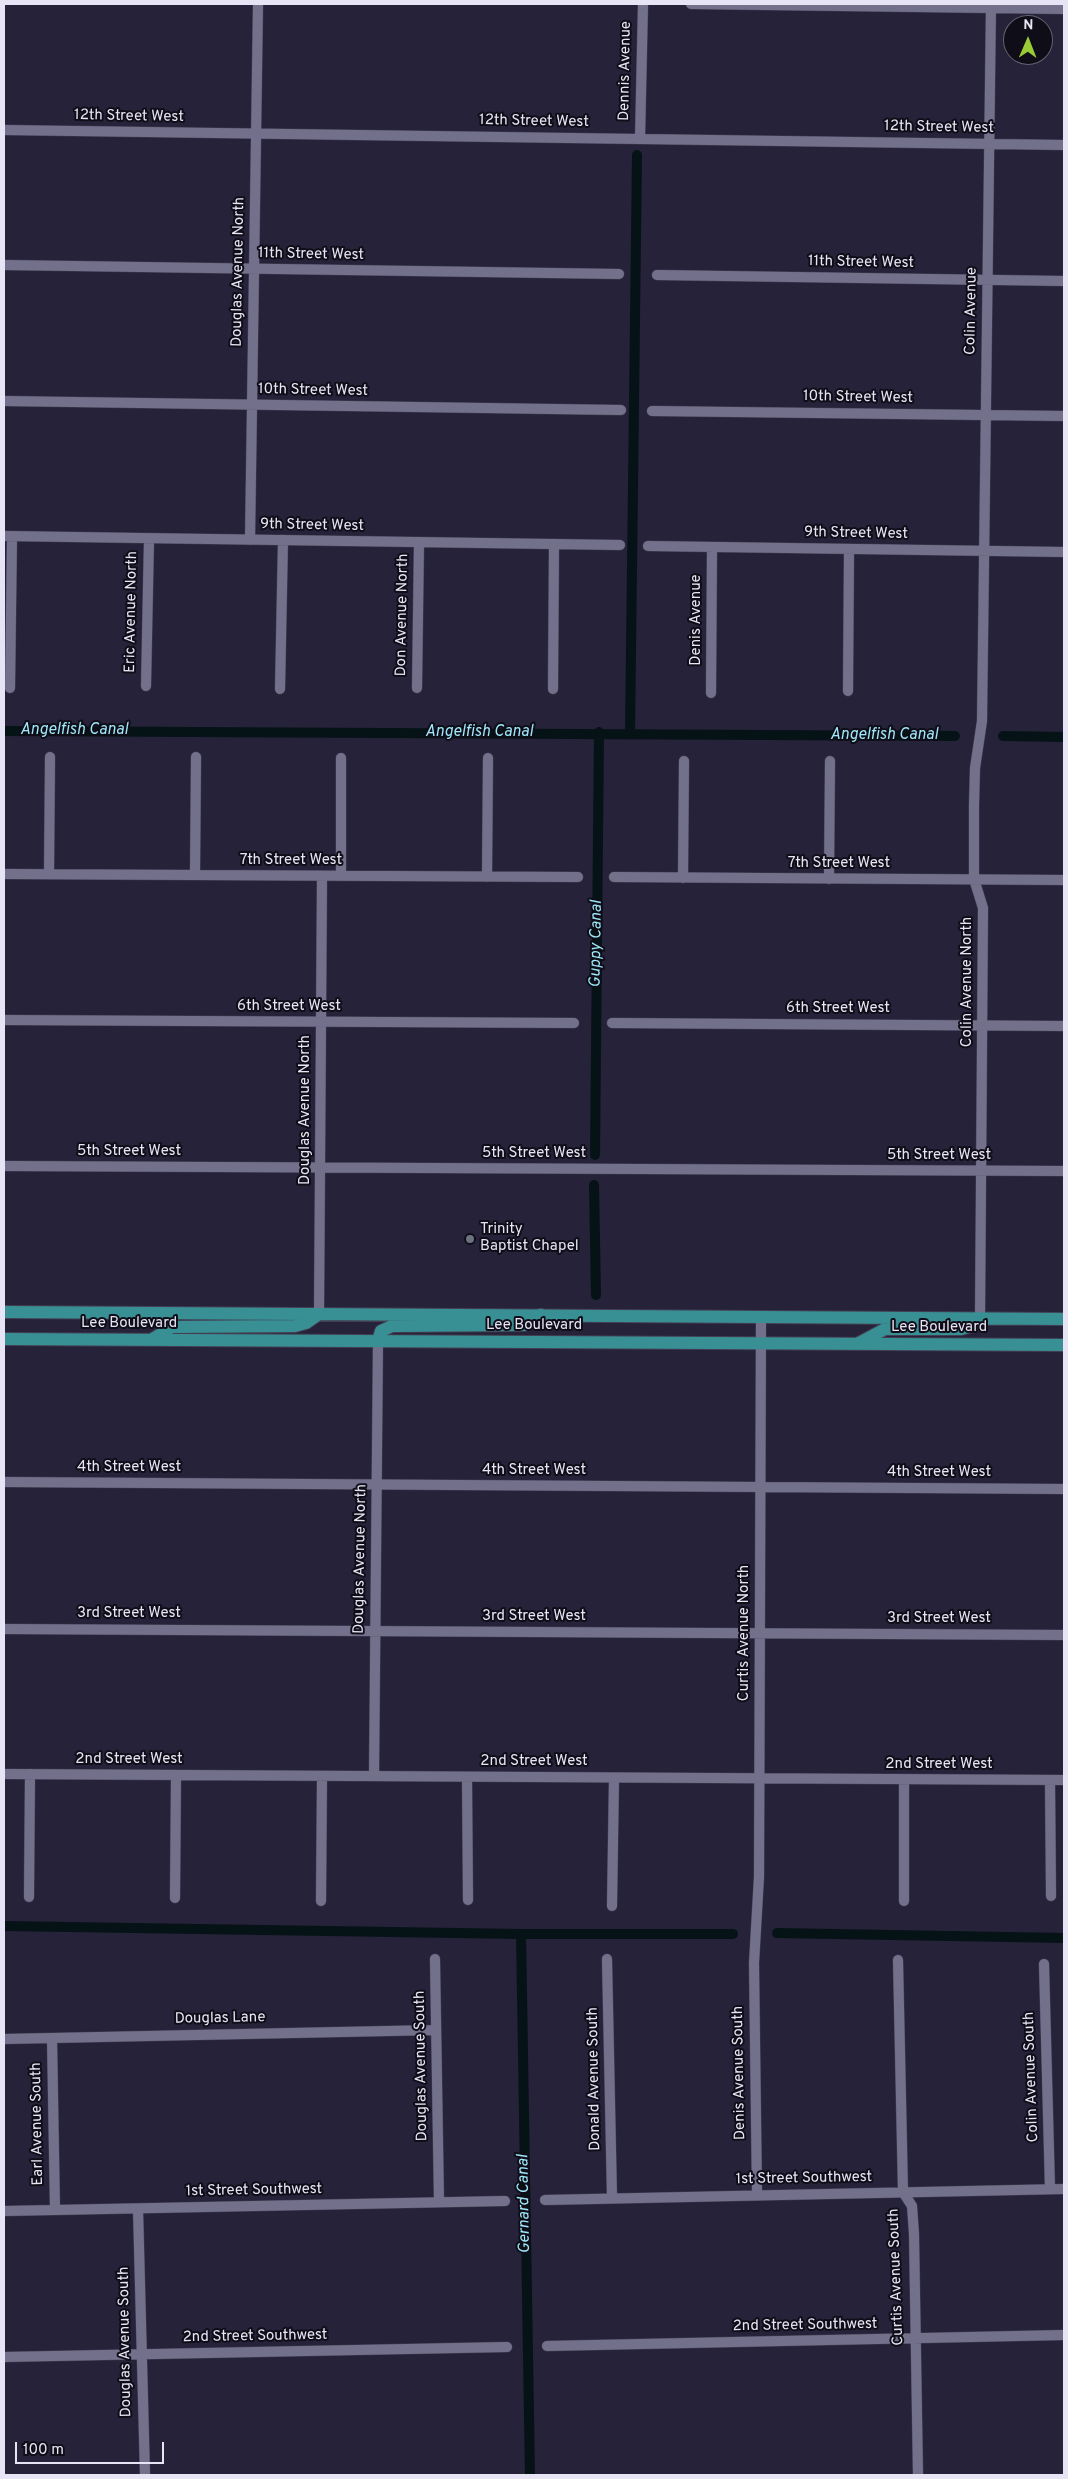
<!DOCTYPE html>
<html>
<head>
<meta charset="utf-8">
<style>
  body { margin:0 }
  #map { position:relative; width:1068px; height:2479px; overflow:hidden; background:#262239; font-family:Overpass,sans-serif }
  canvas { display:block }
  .frame { position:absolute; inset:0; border:5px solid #e7e5f5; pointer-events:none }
  .north { position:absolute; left:1003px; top:15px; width:50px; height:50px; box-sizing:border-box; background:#0f0d17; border:1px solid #656370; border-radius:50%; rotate:1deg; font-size:14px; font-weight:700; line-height:20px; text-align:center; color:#e7e5f5 }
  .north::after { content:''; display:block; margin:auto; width:18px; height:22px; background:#98cb36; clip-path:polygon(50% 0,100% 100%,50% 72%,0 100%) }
  .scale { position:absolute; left:15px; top:2442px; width:149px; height:22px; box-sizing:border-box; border:2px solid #e7e5f5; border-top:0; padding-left:6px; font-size:15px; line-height:18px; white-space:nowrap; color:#e7e5f5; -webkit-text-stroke:4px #0f0d17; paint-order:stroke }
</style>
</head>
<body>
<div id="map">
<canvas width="1068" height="2479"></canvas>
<div class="frame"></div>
<div class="north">N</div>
<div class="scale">100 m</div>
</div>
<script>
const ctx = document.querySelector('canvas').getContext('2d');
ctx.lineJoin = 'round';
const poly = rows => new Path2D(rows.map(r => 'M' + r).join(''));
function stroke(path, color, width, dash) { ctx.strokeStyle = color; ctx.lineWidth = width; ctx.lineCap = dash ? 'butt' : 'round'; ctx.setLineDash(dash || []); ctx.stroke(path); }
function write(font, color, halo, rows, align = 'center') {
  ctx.font = font + ' Overpass,sans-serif'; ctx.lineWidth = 4; ctx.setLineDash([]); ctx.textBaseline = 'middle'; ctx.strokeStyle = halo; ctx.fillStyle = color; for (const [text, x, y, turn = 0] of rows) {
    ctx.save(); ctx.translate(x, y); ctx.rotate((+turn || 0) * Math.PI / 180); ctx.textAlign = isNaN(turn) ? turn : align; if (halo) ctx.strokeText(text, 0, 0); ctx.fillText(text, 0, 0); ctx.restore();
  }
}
stroke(poly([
  [4,731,955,736],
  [630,733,637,155],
  [1003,736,1064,737],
  [595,1155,599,732],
  [594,1185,596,1295],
  [4,1926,521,1934,733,1934],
  [777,1933,1064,1938],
  [521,1934,530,2475]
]), '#061316', 10);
const minor = poly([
  [691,4,1064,9],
  [4,130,1064,145],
  [640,139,643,4],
  [4,265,619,274],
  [657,275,1064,281],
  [4,401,621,410],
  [652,411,1064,416],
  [4,536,620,545],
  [250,540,258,4],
  [648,546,1064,552],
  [146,686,149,539],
  [10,688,12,537],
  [417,688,419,542],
  [280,689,283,540],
  [553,689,554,544],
  [848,691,849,549],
  [711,693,712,547],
  [341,758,341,876],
  [4,874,578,877],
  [49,874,50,757],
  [195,875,196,757],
  [487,877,488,758],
  [614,877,1064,880],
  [683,878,684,761],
  [829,879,830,761],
  [4,1020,574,1023],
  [612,1023,1064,1026],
  [4,1166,1064,1171],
  [319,1314,322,876],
  [980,1318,983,908,974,879,974,805,975,768,982,721,991,4],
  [4,1482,1064,1489],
  [4,1629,1064,1635],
  [4,1774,1064,1780],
  [374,1776,378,1341],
  [467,1777,468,1900],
  [1050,1780,1051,1896],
  [29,1897,30,1774],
  [175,1898,176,1775],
  [321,1901,322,1776],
  [904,1901,904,1780],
  [612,1906,614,1778],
  [435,1959,439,2202],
  [607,1959,612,2198],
  [898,1960,903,2192,912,2206,914,2234,918,2475],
  [1044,1964,1050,2189],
  [52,2038,55,2210],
  [4,2039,436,2030],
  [757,2195,754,1963,759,1877,761,1316],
  [545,2200,1064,2189],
  [138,2209,145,2475],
  [4,2211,505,2201],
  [547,2346,1064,2335],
  [4,2357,507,2347]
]);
const major = poly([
  [4,1312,1064,1319],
  [4,1339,1064,1345],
  [151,1340,172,1327,295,1326,306,1323,319,1314],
  [378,1341,381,1331,392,1326,524,1325,541,1315],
  [859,1343,885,1329,961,1329,972,1326,980,1318]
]);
stroke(minor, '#433f53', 11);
stroke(major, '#433f53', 14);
stroke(minor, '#73708c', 10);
stroke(major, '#389095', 12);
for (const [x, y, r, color] of [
  [470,1239,5,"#6b7280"]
]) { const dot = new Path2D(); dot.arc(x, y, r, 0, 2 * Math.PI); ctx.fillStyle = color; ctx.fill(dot); stroke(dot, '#0f0d17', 2); }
write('15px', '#e7e5f5', '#0f0d17', [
  ["Dennis Avenue",626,71,-89],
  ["12th Street West",129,117,1],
  ["12th Street West",534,122,1],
  ["12th Street West",939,128,1],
  ["11th Street West",311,255,1],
  ["11th Street West",861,263,1],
  ["Douglas Avenue North",239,272,-89],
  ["Colin Avenue",972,311,-89],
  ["10th Street West",313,391,1],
  ["10th Street West",858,398,1],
  ["9th Street West",312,526,1],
  ["9th Street West",856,534,1],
  ["Eric Avenue North",132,612,-89],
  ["Don Avenue North",403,615,-89],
  ["Denis Avenue",697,620,-90],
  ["7th Street West",291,861],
  ["7th Street West",839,864],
  ["Colin Avenue North",968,982,-90],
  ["6th Street West",289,1007],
  ["6th Street West",838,1009],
  ["Douglas Avenue North",306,1110,-90],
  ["5th Street West",129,1152],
  ["5th Street West",534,1154],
  ["5th Street West",939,1156],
  ["Lee Boulevard",129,1324],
  ["Lee Boulevard",534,1326],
  ["Lee Boulevard",939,1328],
  ["4th Street West",129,1468],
  ["4th Street West",534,1471],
  ["4th Street West",939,1473],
  ["Douglas Avenue North",361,1559,-89],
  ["3rd Street West",129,1614],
  ["3rd Street West",534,1617],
  ["3rd Street West",939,1619],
  ["Curtis Avenue North",745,1633,-90],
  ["2nd Street West",129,1760],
  ["2nd Street West",534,1762],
  ["2nd Street West",939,1765],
  ["Douglas Lane",220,2019,-1],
  ["Douglas Avenue South",422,2066,-91],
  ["Denis Avenue South",740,2073,-91],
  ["Colin Avenue South",1032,2077,-92],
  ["Donald Avenue South",595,2079,-91],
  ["Earl Avenue South",38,2124,-91],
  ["1st Street Southwest",804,2179,-1],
  ["1st Street Southwest",254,2191,-1],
  ["Curtis Avenue South",897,2277,-92],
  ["2nd Street Southwest",805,2326,-1],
  ["2nd Street Southwest",255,2337,-1],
  ["Douglas Avenue South",126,2342,-91]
]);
write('15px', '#e7e5f5', '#0f0d17', [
  ["Trinity",480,1230],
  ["Baptist Chapel",480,1247]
], 'left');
write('italic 16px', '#9ee8f9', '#0f0d17', [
  ["Angelfish Canal",74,731],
  ["Angelfish Canal",479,733],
  ["Angelfish Canal",884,736],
  ["Guppy Canal",597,944,-89],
  ["Gernard Canal",525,2204,-91]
]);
</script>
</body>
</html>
